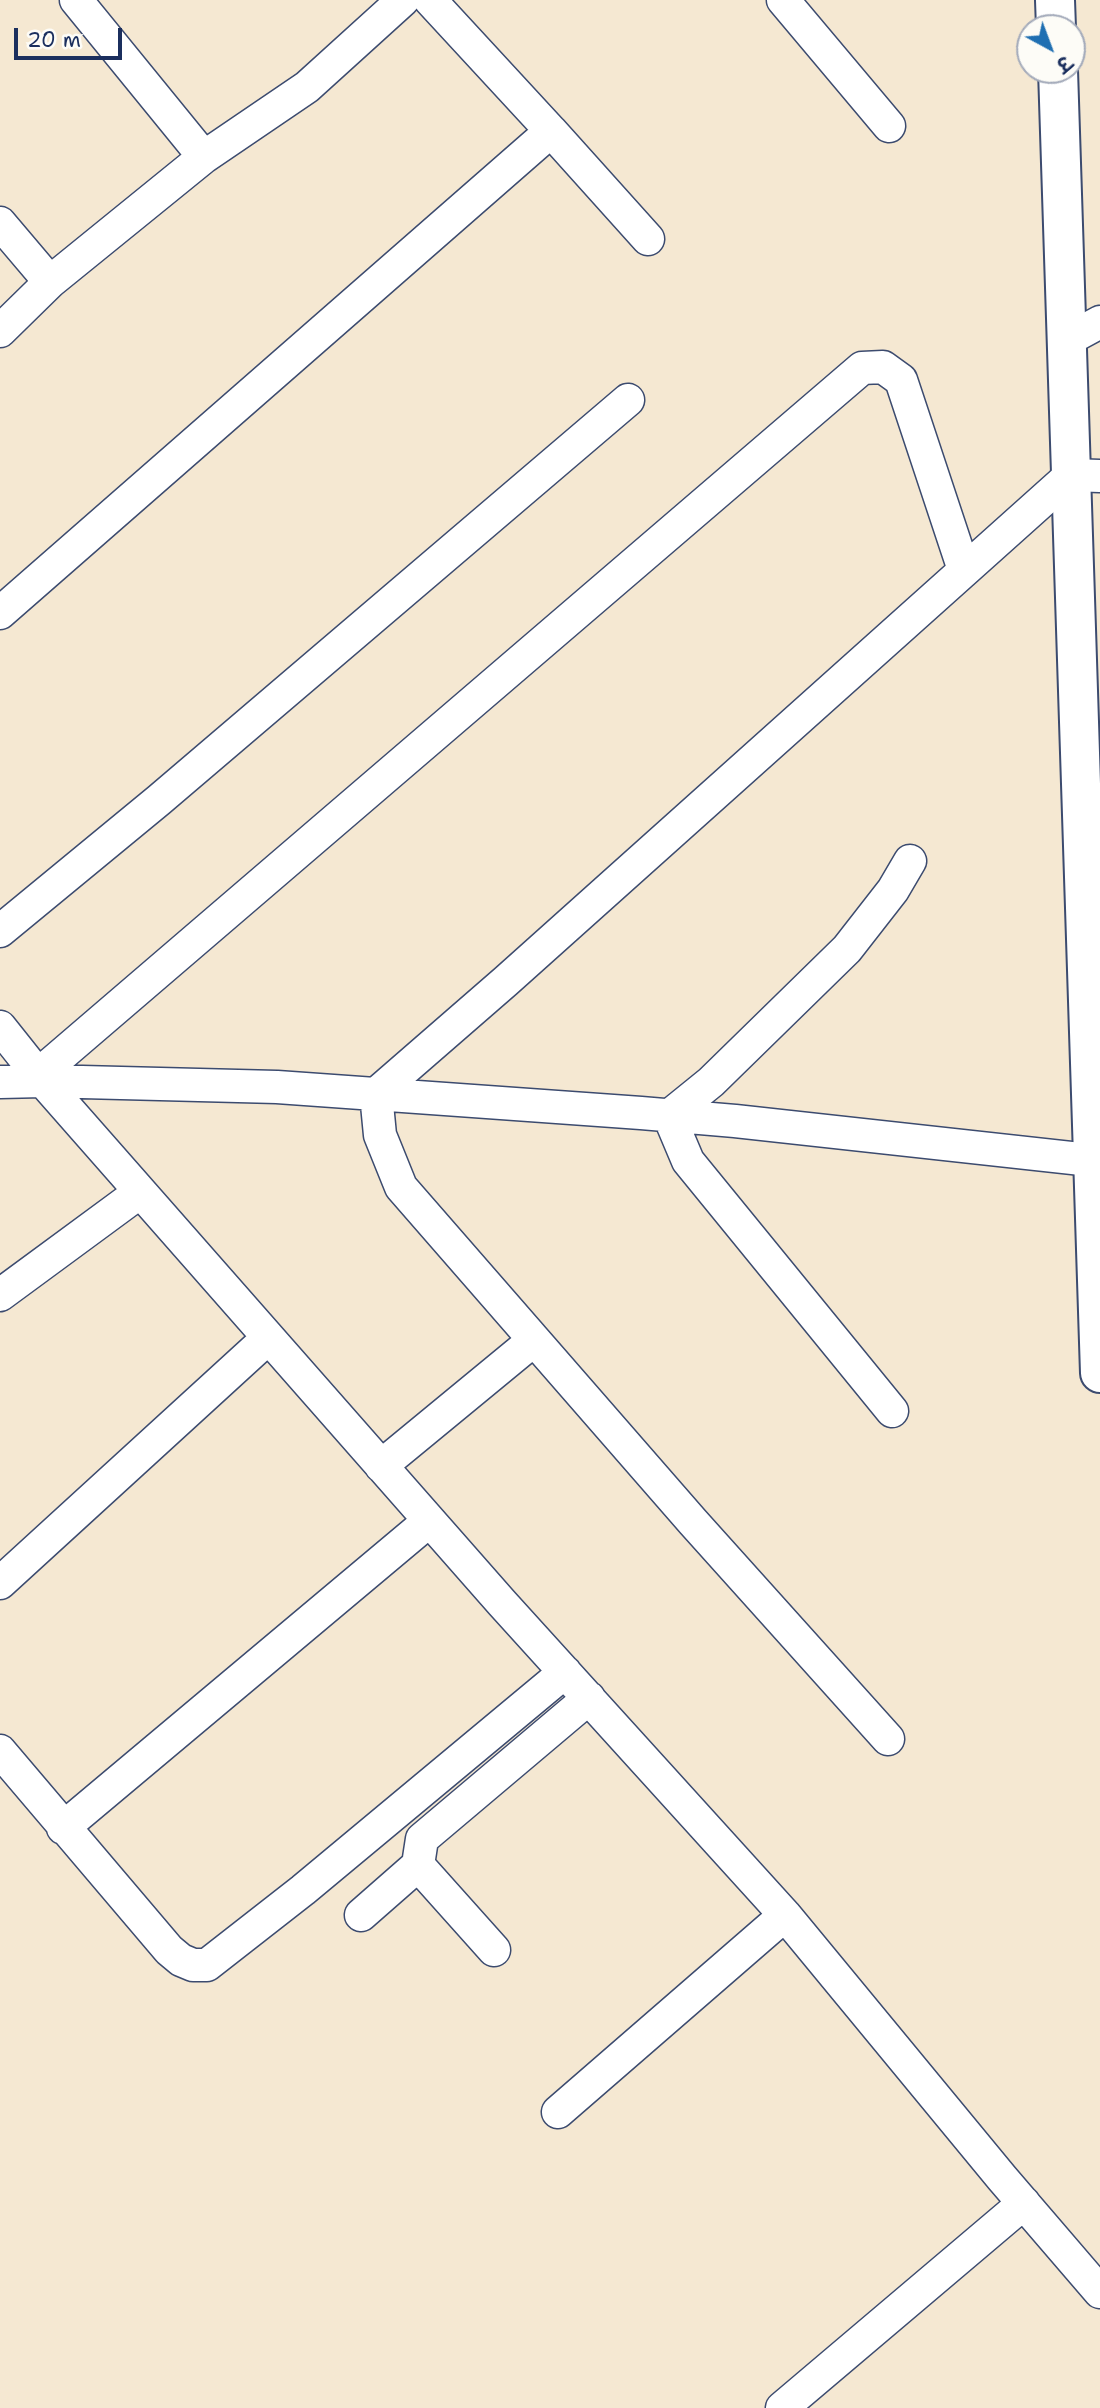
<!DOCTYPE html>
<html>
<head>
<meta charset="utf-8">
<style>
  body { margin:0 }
  #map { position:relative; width:1100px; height:2408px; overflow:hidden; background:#f5e8d2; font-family:"Shantell Sans","Playpen Sans Deva",sans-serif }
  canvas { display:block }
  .north { position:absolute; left:1016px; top:14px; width:70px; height:70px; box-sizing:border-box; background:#fdfcf7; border:2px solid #a3aaba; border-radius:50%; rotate:139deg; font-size:19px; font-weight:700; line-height:28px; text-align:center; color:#1b2f5e }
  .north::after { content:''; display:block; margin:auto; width:24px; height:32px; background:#1f6fb2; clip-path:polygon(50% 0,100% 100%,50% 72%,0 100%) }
  .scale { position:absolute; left:14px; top:28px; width:108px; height:32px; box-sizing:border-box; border:4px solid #1b2f5e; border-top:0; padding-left:9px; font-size:21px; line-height:24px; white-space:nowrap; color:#1b2f5e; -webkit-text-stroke:5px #fdfcf7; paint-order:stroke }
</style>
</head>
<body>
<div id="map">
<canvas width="1100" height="2408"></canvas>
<div class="north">उ</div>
<div class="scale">20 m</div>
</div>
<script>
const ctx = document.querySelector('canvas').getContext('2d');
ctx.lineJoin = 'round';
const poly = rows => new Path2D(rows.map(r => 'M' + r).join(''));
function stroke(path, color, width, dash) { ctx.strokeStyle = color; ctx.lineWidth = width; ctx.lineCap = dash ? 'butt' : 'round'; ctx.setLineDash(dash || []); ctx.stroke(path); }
const minor = poly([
  [76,0,204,157],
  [783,0,889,126],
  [551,131,648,239],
  [0,223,50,282,204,157,307,87,403,0],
  [0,331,50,282],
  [1067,340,1100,322],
  [0,613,551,131,430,0],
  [0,931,159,800,628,400],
  [0,1027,43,1081,277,1087,641,1113,735,1121,1100,1161],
  [38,1075,862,368,883,367,901,380,964,570],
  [0,1082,43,1081,502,1603,785,1915,1002,2178,1100,2292],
  [376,1094,506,981,1071,475,1100,476],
  [376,1094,380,1135,401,1187,693,1522,888,1739],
  [0,1295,140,1192],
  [892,1411,688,1161,669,1116,711,1082,847,949,893,890,910,861],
  [381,1466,534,1340],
  [0,1583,268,1338],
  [0,1751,169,1950,181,1960,193,1965,207,1965,303,1890,565,1672],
  [63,1828,429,1521],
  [361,1915,418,1865],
  [494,1950,418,1865,422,1839,589,1698],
  [558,2112,785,1915],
  [782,2408,1024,2203]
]);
const tertiary = poly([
  [1055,0,1056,28],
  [1058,70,1100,1373]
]);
stroke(minor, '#3c4b6f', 35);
stroke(tertiary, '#3c4b6f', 42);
stroke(minor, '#fff', 32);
stroke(tertiary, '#fff', 38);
</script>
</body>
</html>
